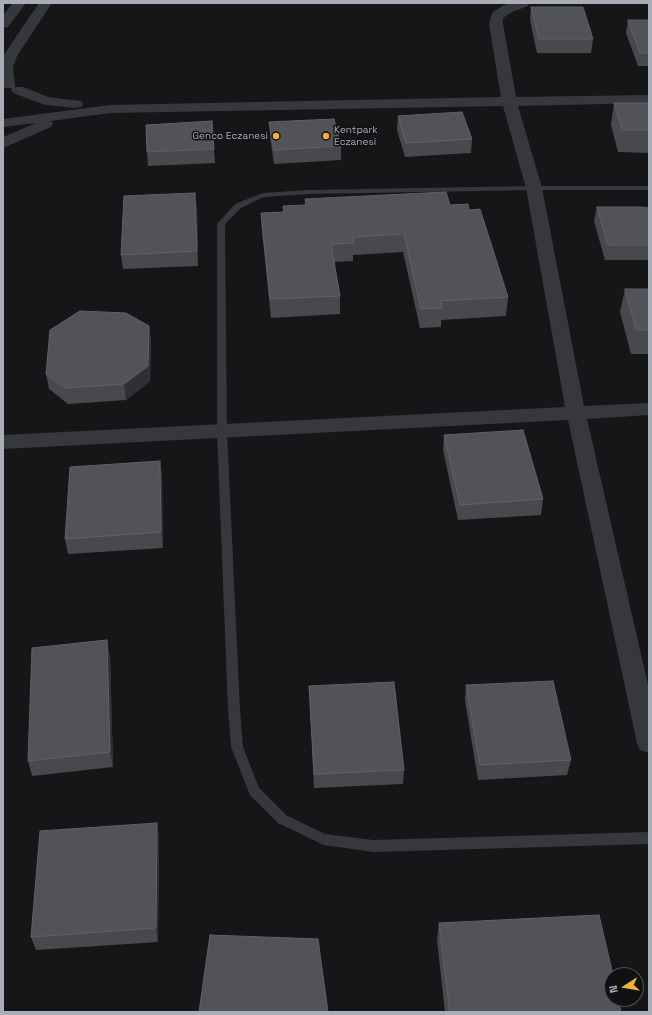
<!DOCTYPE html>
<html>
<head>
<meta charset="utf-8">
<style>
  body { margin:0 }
  #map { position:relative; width:652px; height:1015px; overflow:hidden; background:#161618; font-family:"Space Grotesk",sans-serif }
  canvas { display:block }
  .frame { position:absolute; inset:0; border:4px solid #a8adb8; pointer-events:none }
  .north { position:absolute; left:604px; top:967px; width:40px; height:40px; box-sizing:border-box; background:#111113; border:1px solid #4d4f55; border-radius:50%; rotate:258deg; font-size:11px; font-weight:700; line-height:16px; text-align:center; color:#a8adb8 }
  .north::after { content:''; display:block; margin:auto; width:14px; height:18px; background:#f2b134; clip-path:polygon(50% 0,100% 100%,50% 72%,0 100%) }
</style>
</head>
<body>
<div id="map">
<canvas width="652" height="1015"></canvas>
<div class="frame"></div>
<div class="north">N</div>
</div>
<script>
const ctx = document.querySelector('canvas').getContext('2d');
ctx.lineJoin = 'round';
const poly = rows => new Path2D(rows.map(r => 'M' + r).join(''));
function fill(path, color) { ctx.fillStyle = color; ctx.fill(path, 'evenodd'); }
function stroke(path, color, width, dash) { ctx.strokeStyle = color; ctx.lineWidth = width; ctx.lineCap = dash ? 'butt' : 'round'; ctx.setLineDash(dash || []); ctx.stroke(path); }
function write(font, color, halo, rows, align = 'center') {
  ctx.font = font + ' "Space Grotesk",sans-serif'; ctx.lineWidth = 3; ctx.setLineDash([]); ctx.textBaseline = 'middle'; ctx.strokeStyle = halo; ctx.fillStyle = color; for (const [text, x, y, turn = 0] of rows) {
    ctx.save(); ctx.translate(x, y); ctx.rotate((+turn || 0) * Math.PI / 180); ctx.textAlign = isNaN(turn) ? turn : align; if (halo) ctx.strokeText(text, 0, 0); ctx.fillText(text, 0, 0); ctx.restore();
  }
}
fill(poly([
  [534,186,649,186,649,190,534,190,308,194,264,197,241,208,225,224,227,431,240,710,243,747,259,788,286,815,325,834,373,840,649,832,649,844,373,852,324,845,278,823,250,795,231,747,228,710,217,431,217,224,235,204,263,193,308,190,534,186]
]), '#37383d');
fill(poly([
  [13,3,26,3,8,27,3,28,3,15,13,3],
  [39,3,52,3,17,56,13,67,15,85,14,87,23,87,48,97,81,101,83,104,81,107,76,108,45,105,13,93,11,90,12,88,3,88,3,56,39,3],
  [511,3,529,3,528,6,512,12,503,18,503,24,516,97,649,95,649,103,518,106,542,188,584,406,649,403,649,415,587,419,649,689,649,753,640,750,637,743,568,420,3,449,3,435,565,407,526,188,503,106,110,113,51,121,53,124,51,127,3,148,3,137,36,123,3,127,3,119,110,105,501,97,489,24,492,13,502,6,511,3]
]), '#37383d');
fill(poly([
  [531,7,593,39,591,53,537,53,530,20],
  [628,20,649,20,649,66,638,66,626,33],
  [614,103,649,103,649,153,618,152,611,125],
  [398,116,472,139,471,153,405,157,397,130],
  [269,122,341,146,341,160,274,164,270,136],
  [214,149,215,163,148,166,147,152],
  [305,199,450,205,469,210,508,297,506,316,441,320,441,327,420,328,403,252,353,255,353,261,334,262,340,296,340,314,271,318,262,231,261,213,283,212,283,206,305,205],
  [197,207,198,266,123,269,121,255],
  [597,207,649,208,649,260,605,260,594,221],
  [625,289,649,289,649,354,631,354,620,312],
  [149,326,151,341,150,381,126,400,68,404,49,389,46,374],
  [444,435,543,499,541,515,458,520,443,450],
  [160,461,162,477,163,548,68,554,65,539],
  [110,655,113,767,32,776,28,761],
  [466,685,571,760,567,775,478,780,465,700],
  [309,686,404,770,403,784,314,788],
  [157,823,159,837,158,942,36,950,31,937],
  [439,923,621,1012,445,1012,437,940]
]), '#47494d');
fill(poly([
  [195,193,197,207,198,266,197,251],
  [149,326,151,341,150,381,126,400,124,384],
  [160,461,162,477,163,548,161,532],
  [107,640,110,655,113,767,110,752],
  [157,823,159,837,158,942,156,928]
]), '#2f3033');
const building = poly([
  [531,7,583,7,593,39,539,39,531,7],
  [628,20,649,20,649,53,640,53,628,20],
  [614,103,649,103,649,130,622,130,614,103],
  [462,112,472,139,406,143,398,116,462,112],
  [334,119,341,146,274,150,269,122,334,119],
  [212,121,214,149,147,152,146,125,212,121],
  [446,192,450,205,468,204,469,210,480,209,508,297,440,301,442,308,421,309,404,234,353,237,354,243,331,244,340,296,270,299,261,213,284,212,283,206,306,205,305,199,446,192],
  [195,193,197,251,121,255,124,196,195,193],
  [597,207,641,207,649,208,649,245,608,245,597,207],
  [625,289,649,289,649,330,636,330,625,289],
  [80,311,126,313,149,326,148,366,124,384,65,388,46,374,50,330,80,311],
  [523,430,543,499,460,505,444,435,523,430],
  [160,461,161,532,65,539,70,467,160,461],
  [107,640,110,752,28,761,32,648,107,640],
  [553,681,571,760,480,765,466,685,553,681],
  [394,682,404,770,314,774,309,686,394,682],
  [157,823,156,928,31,937,40,831,157,823],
  [599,915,613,975,612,975,612,999,618,999,621,1012,450,1012,439,923,599,915],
  [210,935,318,939,328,1012,199,1012,210,935]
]);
fill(building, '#525359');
stroke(building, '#5f6168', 1);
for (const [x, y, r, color] of [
  [276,136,4,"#f2b134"],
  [326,136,4,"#f2b134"]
]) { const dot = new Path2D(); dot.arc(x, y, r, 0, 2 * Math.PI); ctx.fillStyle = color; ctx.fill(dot); stroke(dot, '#111113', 1.5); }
write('10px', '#a8adb8', '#111113', [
  ["Kentpark",334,130],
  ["Eczanesi",334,142],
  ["Genco Eczanesi",268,136,"right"]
], 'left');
</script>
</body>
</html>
